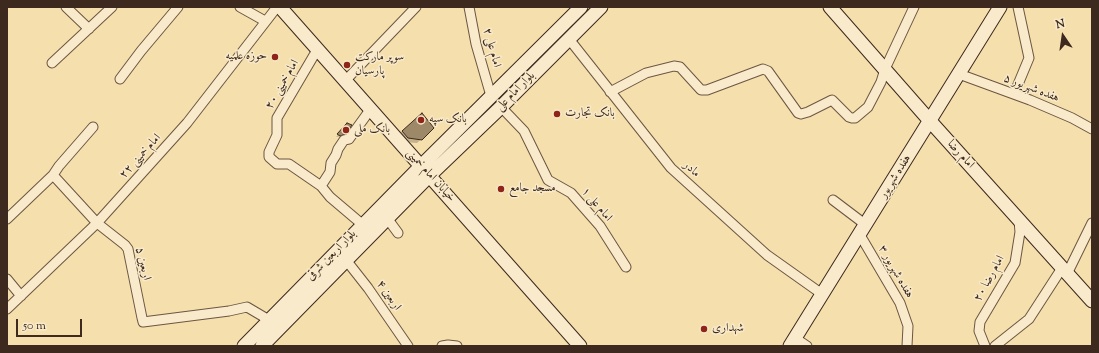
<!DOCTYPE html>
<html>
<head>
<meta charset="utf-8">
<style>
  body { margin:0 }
  #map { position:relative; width:1099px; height:353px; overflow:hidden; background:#f5dfad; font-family:"Sorts Mill Goudy",serif }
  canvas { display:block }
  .frame { position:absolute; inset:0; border:8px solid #3d291e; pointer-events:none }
  .north { position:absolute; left:1043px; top:16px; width:40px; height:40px; -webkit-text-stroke:3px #f8eaca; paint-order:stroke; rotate:347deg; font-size:11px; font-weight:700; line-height:16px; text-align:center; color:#3d291e }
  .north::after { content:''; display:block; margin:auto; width:14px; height:18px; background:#3d291e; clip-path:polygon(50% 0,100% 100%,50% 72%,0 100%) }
  .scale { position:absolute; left:16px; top:319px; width:66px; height:18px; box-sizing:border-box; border:2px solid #3d291e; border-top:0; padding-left:5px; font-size:12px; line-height:14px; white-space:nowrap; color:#3d291e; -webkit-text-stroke:3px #f8eaca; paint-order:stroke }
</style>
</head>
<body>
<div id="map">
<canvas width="1099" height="353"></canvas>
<div class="frame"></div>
<div class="north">N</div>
<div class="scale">50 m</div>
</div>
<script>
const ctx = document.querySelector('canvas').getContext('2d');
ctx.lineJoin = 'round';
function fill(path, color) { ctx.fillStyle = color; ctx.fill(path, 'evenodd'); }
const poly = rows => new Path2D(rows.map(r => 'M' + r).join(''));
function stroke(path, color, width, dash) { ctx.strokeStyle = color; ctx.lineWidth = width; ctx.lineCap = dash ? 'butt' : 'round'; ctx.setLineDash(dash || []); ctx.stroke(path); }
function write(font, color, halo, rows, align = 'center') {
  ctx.font = font + ' "Sorts Mill Goudy",Amiri,serif'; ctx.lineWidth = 3; ctx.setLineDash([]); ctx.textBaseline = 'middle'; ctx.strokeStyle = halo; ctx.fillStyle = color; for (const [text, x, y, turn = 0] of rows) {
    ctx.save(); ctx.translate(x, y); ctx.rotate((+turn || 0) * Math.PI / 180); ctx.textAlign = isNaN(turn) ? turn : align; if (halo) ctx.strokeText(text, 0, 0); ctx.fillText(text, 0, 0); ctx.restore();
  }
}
fill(poly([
  [422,114,433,128,417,143,404,142,398,135],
  [347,125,345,133,342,136,336,137]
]), '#0003');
const building = poly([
  [422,113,434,128,422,140,408,138,402,131,422,113],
  [347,123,352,125,346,134,340,136,337,134,347,123]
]);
fill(building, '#9d8868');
stroke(building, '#3d291e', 1);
const street = poly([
  [66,7,89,29],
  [240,7,265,21],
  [469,7,476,44,491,96],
  [569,39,671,168,767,255,822,294],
  [317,50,277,118,277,135,269,152,269,157,277,164,289,164,321,186],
  [52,63,112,7],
  [959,74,1030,100,1072,118,1092,129],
  [120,79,141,51,178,7],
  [345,81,416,7],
  [610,92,646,73,674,66,680,67,701,90,707,90,763,69,768,71,798,113,801,114,808,112,832,100,849,117,852,118,855,118,868,107,881,82,885,69,914,7],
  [1014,94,1029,58,1018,7],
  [501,107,524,131,548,180,571,193,600,226,626,267],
  [53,175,59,166,93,127],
  [833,200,866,225],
  [387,218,398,233],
  [7,219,53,175,97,223,125,245,128,249,142,318,143,322,229,311,247,307,269,320],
  [363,225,330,197,321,186,330,172,331,163,336,155,338,149,344,140,349,139,370,110],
  [860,235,900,303,908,326,907,346],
  [346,260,368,288,408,346],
  [1067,274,1092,223],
  [7,279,21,296],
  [7,309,97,223,187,123,277,7],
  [795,338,807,346],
  [442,346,448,345,457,346],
  [985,346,979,331,980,322,1015,263,1020,232,1019,221],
  [995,346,1029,319,1062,268]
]);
const secondary = poly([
  [280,7,580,346],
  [830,7,930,121,1092,301],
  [244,346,421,166,581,7],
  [262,346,429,176,501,107,601,7],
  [790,346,1000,7]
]);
stroke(street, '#6b5642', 11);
stroke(secondary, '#3d291e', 15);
stroke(street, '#f8eaca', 9);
stroke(secondary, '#f8eaca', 13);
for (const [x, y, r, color] of [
  [275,57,4,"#8f2418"],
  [347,65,4,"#8f2418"],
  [557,114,4,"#8f2418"],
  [421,120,4,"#8f2418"],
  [346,130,4,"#8f2418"],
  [501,189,4,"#8f2418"],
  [704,329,4,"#8f2418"]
]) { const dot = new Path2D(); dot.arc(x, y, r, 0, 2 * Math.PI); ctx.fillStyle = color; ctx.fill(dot); stroke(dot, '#f8eaca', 1.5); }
write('12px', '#3d291e', '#f8eaca', [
  ["امام علی ۲",491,48,75],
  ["امام خمینی ۲۰",283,85,-60],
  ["هفده شهریور ۵",1031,89,21],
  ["بلوار امام علی",516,92,-45],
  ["امام رضا",960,155,48],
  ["امام خمینی ۲۲",141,157,-48],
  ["مادر",691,170,42],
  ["خیابان امام خمینی",430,176,48],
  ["هفده شهریور",896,177,-58],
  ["امام علی ۱",596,205,50],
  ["بلوار اربعین شرقی",332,256,-46],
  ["اربعین ۵",142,264,76],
  ["هفده شهریور ۳",895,272,60],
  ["امام رضا ۲۰",990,279,-61],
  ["اربعین ۴",388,296,55]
]);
write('12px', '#3d291e', '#f8eaca', [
  ["حوزه علمیه",267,57,"right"],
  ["سوپر مارکت",355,58],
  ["پارسیان",355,72],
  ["بانک تجارت",565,114],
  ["بانک سپه",429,120],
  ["بانک ملی",354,130],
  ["مسجد جامع",509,189],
  ["شهداری",712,329]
], 'left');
</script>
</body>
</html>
